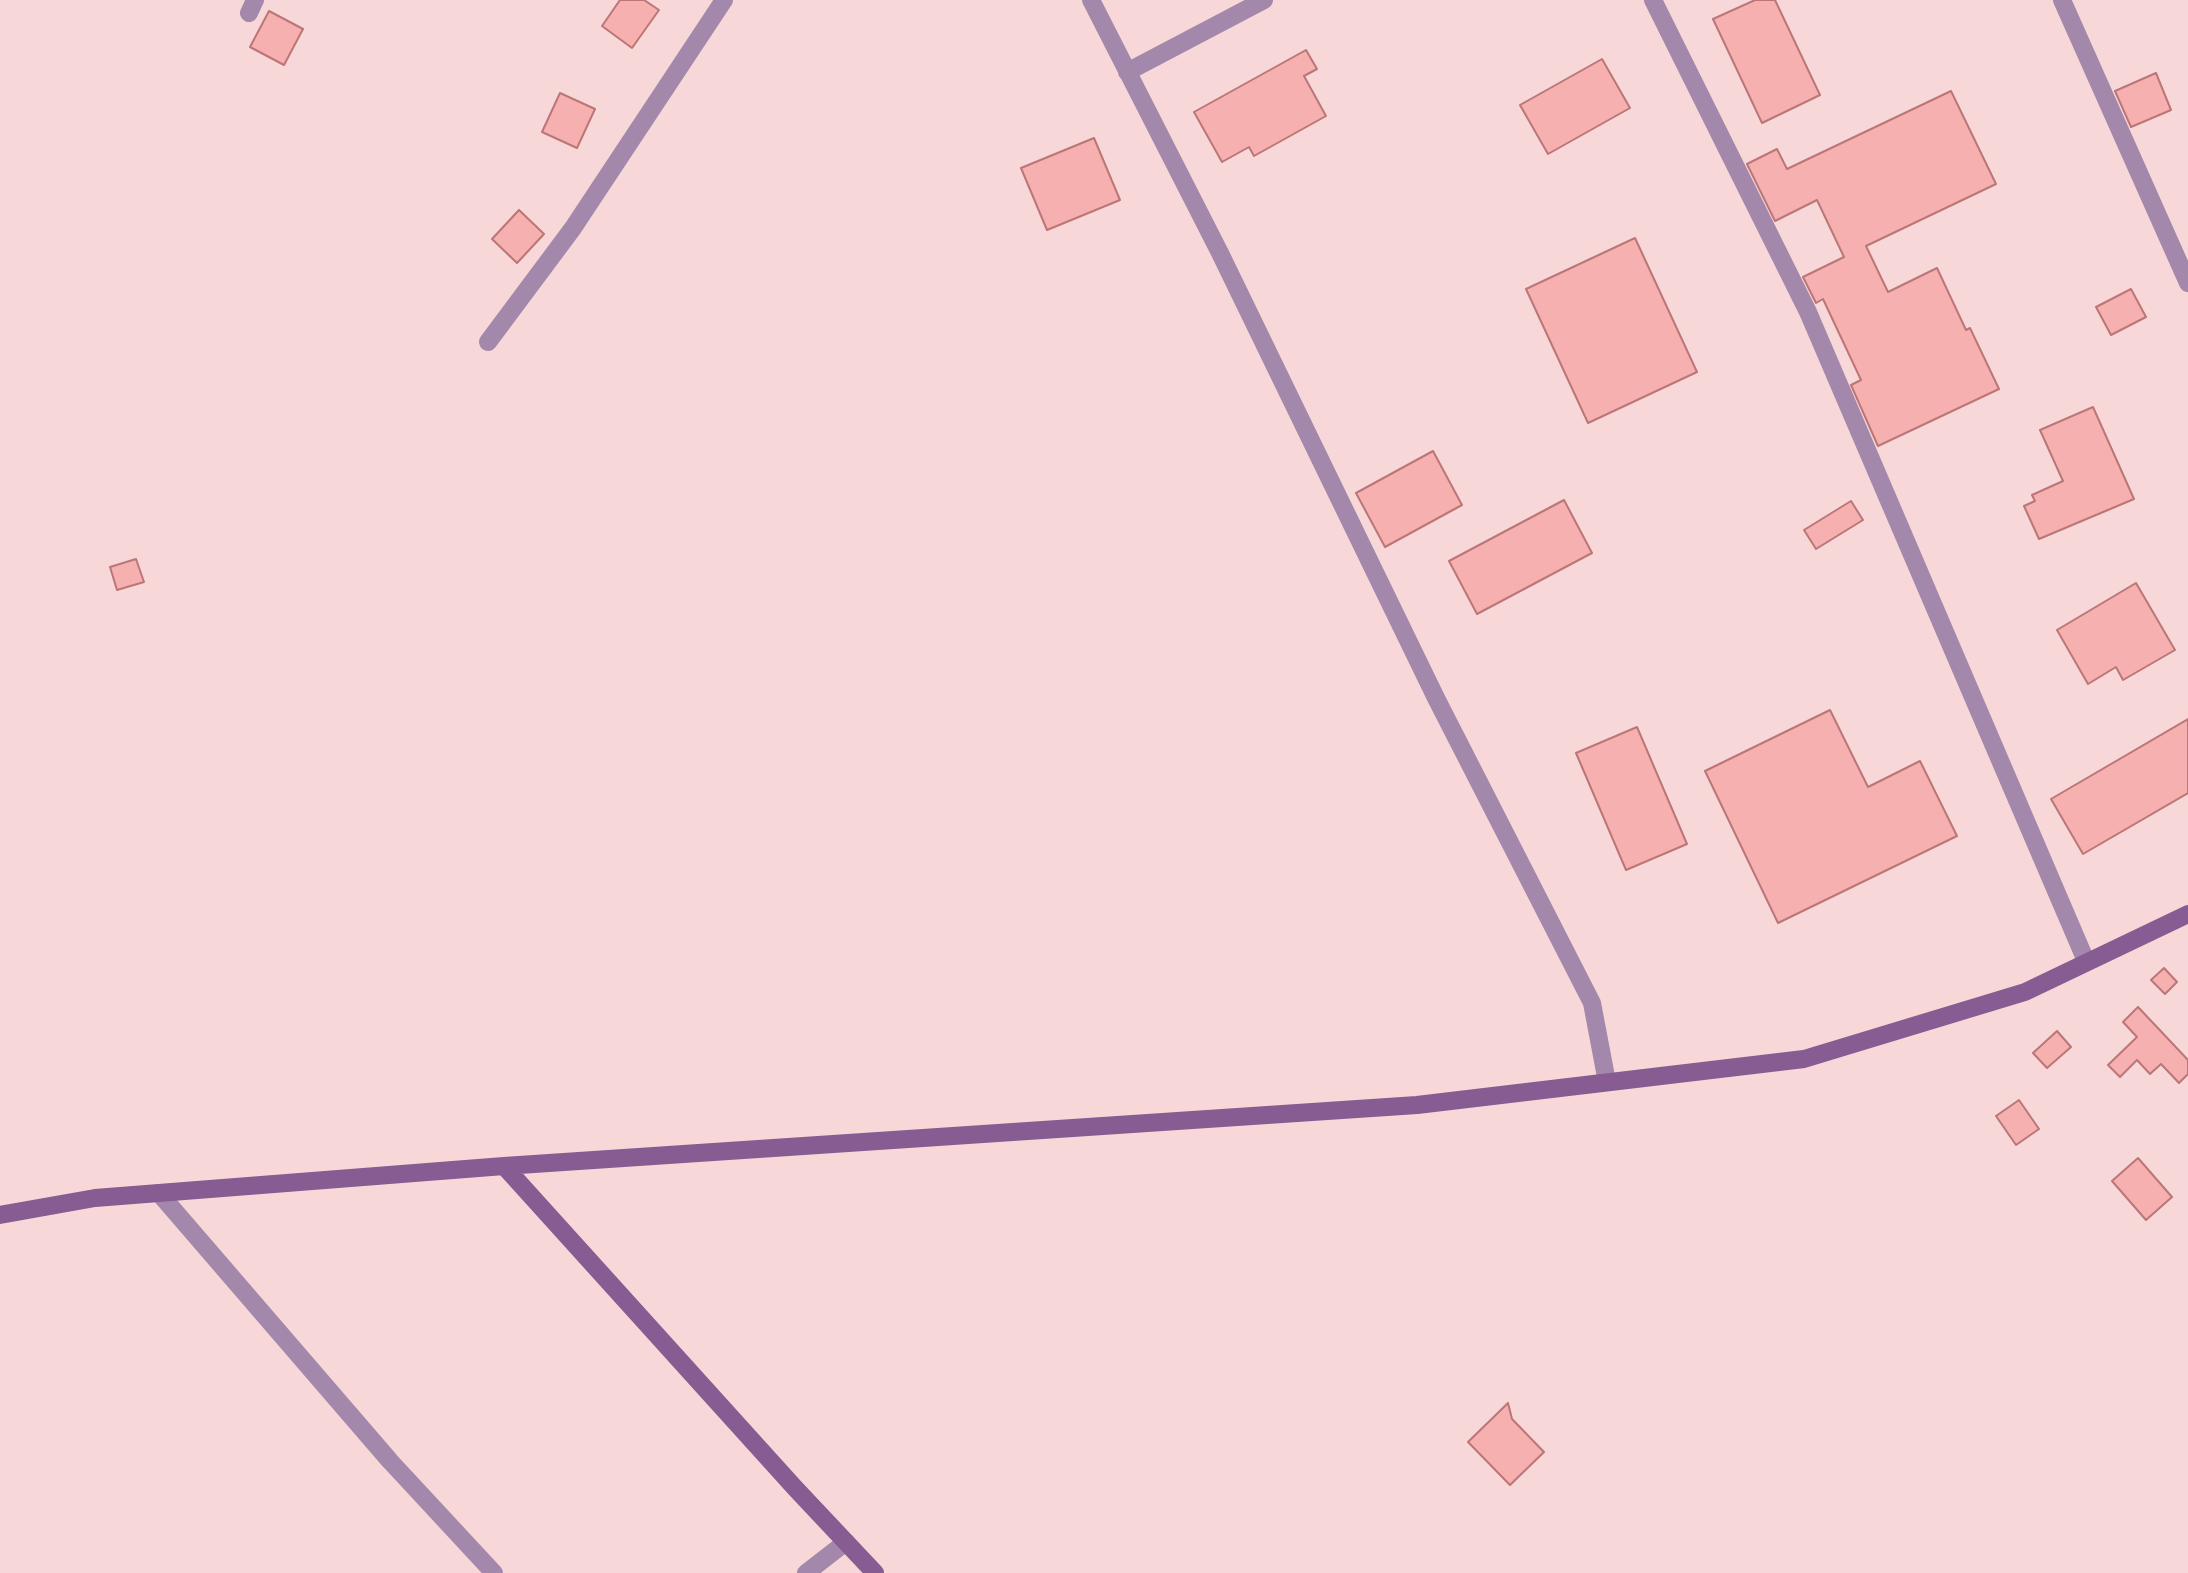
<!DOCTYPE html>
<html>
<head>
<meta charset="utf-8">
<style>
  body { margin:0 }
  canvas { display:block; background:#f7d7d7 }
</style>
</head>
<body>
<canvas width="2188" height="1573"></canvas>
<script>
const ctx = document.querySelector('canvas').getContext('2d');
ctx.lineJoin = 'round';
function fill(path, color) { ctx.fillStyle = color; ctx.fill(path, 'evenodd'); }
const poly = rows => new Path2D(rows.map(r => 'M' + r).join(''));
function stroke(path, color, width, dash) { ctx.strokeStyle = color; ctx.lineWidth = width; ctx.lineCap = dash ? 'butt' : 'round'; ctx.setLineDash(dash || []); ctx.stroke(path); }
const building = poly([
  [620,0,644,0,659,10,632,48,602,26,620,0],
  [1755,0,1775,0,1820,95,1762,123,1713,19,1755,0],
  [269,11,303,29,284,65,250,47,269,11],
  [1306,50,1317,69,1304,76,1326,116,1254,156,1249,147,1222,162,1194,112,1306,50],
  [1602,59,1630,108,1548,154,1520,105,1602,59],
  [2156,73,2171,110,2131,127,2115,91,2156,73],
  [1951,91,1996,184,1866,246,1888,292,1937,268,1966,330,1970,328,1999,389,1878,446,1851,385,1861,380,1823,299,1816,303,1803,277,1844,257,1817,200,1775,221,1747,164,1777,149,1787,169,1951,91],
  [560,93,595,109,577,148,542,132,560,93],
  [1094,138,1120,200,1047,230,1021,168,1094,138],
  [519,210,544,234,517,263,492,239,519,210],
  [1635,238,1697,372,1588,423,1526,289,1635,238],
  [2131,289,2146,317,2111,335,2096,307,2131,289],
  [2093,407,2134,499,2039,539,2024,506,2035,501,2032,495,2063,481,2040,430,2093,407],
  [1433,451,1462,505,1385,547,1356,493,1433,451],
  [1564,500,1592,553,1477,614,1449,561,1564,500],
  [1851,501,1863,520,1816,549,1804,530,1851,501],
  [136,559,144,582,117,590,110,567,136,559],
  [2136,583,2175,650,2123,680,2116,667,2088,684,2057,630,2136,583],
  [1830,710,1868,787,1920,761,1957,836,1778,923,1705,771,1830,710],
  [2188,719,2188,793,2083,854,2051,799,2188,719],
  [1637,727,1687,844,1626,870,1576,753,1637,727],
  [2164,968,2177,982,2165,994,2151,980,2164,968],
  [2138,1007,2188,1060,2188,1074,2179,1083,2161,1064,2150,1074,2137,1060,2120,1077,2108,1065,2137,1037,2123,1022,2138,1007],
  [2057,1031,2071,1047,2047,1068,2033,1053,2057,1031],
  [2019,1100,2039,1129,2016,1145,1996,1116,2019,1100],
  [2138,1158,2172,1197,2146,1220,2112,1181,2138,1158],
  [1508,1403,1512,1419,1544,1452,1510,1485,1468,1442,1508,1403]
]);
fill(building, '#f6b0b0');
stroke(building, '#bc7677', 2);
stroke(poly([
  [1091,0,1220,253,1436,698,1592,1003,1607,1082],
  [1653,0,1808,312,2086,961],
  [2062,0,2188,283],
  [249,13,255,0],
  [1127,72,1264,0],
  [488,342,573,228,724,0],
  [159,1193,390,1461,494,1573],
  [806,1573,846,1542]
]), '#a488ac', 18);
stroke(poly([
  [504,1166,795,1488,875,1573],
  [0,1215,95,1198,504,1166,1417,1105,1804,1059,2025,992,2188,914]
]), '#865c92', 18);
</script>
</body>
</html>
